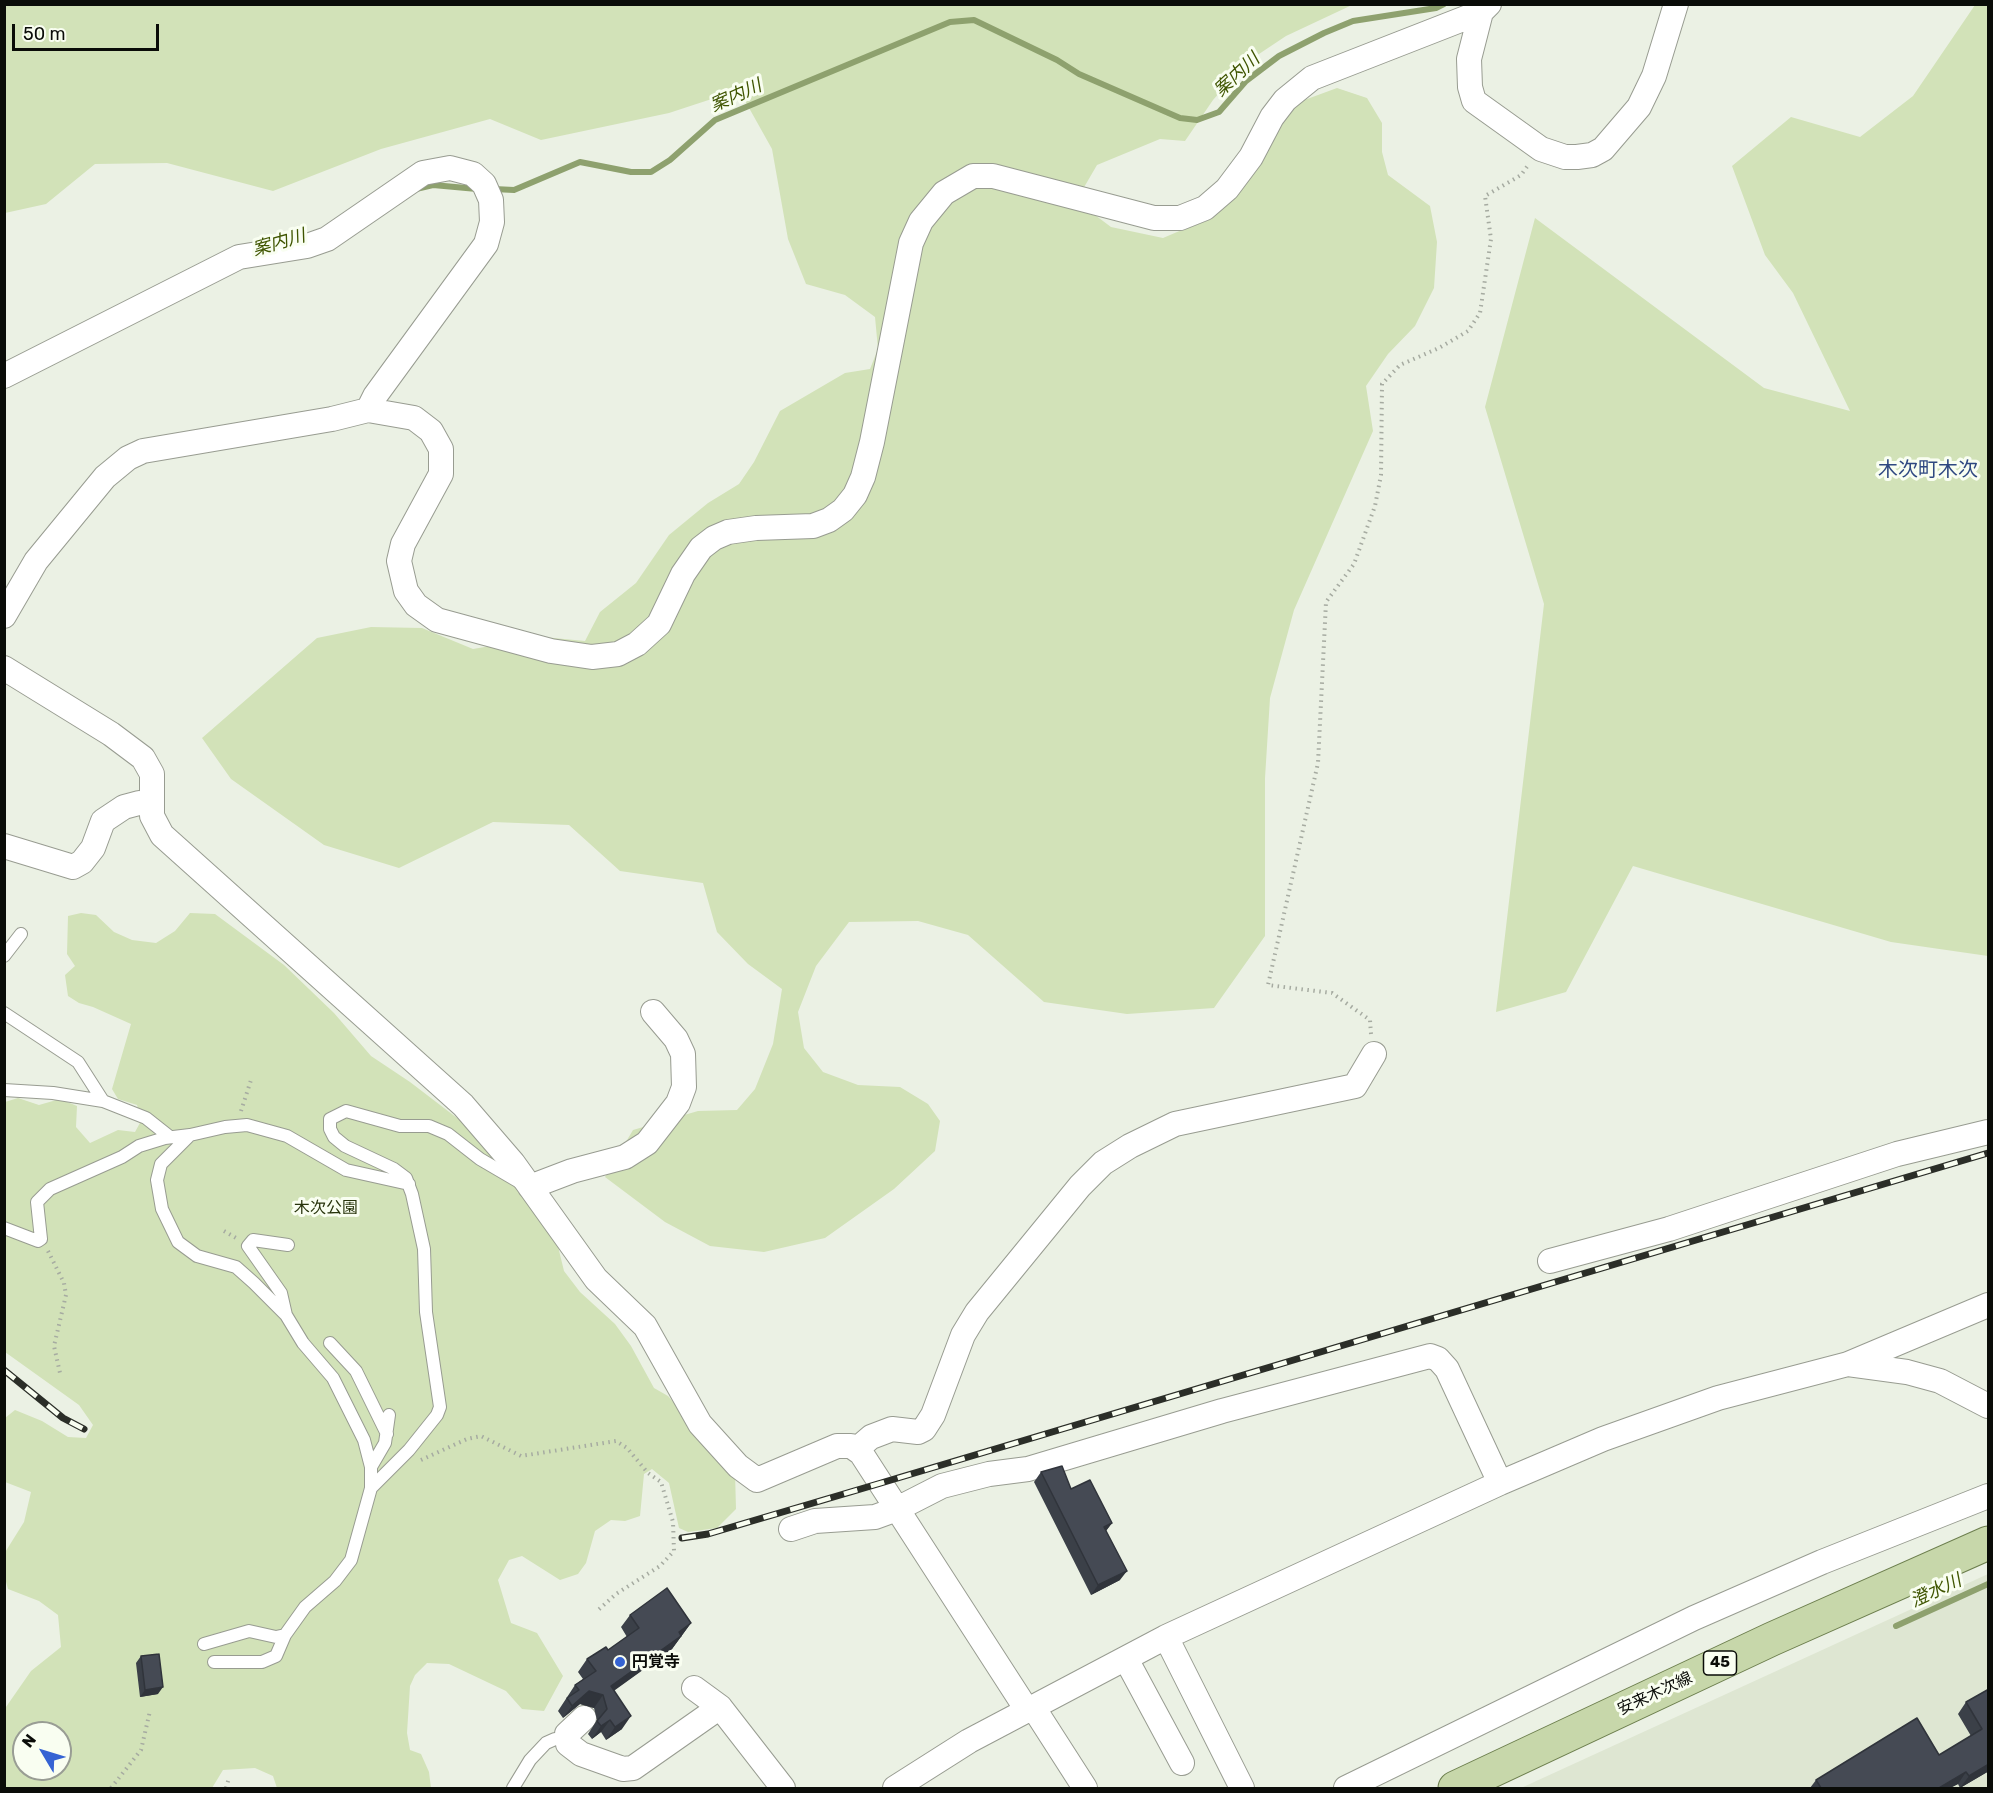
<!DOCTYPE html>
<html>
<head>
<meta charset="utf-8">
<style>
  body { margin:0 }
  #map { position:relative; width:1993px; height:1793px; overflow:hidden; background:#ebf1e4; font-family:Rubik,sans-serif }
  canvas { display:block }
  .frame { position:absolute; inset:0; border:6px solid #0a0c08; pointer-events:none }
  .north { position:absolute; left:12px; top:1721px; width:60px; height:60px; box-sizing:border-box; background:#f9fef1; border:2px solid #999d94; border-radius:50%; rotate:308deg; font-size:16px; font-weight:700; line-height:24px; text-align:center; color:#0a0c08 }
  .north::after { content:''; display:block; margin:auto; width:21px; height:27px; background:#3563d3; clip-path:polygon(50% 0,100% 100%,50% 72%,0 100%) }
  .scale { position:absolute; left:12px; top:24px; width:147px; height:27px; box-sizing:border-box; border:3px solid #0a0c08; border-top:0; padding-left:8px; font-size:18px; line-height:21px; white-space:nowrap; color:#0a0c08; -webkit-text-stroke:4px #f9fef1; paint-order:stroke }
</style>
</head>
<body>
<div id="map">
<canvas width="1993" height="1793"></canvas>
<div class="frame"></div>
<div class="north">N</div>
<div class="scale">50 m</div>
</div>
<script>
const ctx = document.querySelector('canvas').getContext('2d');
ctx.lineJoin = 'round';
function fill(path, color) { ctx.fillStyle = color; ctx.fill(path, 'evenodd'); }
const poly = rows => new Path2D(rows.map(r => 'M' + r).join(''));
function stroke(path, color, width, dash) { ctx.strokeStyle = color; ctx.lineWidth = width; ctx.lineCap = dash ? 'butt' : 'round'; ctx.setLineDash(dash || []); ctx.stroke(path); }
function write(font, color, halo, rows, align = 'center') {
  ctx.font = font + ' Rubik,"Noto Sans JP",sans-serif'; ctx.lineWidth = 6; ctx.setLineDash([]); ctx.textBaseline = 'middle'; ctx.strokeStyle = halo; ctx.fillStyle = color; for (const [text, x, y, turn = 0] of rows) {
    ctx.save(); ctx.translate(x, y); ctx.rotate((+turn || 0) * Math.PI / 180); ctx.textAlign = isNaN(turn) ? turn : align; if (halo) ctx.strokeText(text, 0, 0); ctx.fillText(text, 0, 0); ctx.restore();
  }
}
fill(poly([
  [1988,1574,1988,1788,1521,1788]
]), '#dee6d2');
fill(poly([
  [5,5,1352,5,1286,36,1247,62,1213,100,1185,141,1160,139,1097,165,1083,189,1095,215,1111,227,1163,238,1210,218,1299,102,1337,88,1367,98,1382,123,1382,152,1388,175,1430,206,1437,242,1434,288,1415,326,1388,354,1366,386,1373,431,1294,610,1270,698,1265,778,1265,936,1214,1008,1127,1014,1044,1002,968,935,918,921,849,922,816,966,798,1012,804,1048,823,1072,858,1085,900,1087,928,1104,940,1121,935,1151,894,1189,825,1238,764,1252,710,1246,665,1222,605,1177,633,1130,698,1111,737,1110,755,1089,773,1044,782,989,748,964,717,932,703,883,620,871,569,825,493,822,399,868,324,845,231,779,202,738,317,638,371,627,422,628,473,649,543,637,585,641,600,612,636,583,669,535,708,503,739,484,754,462,780,411,845,373,870,369,878,349,875,317,845,295,806,284,788,239,772,149,739,90,669,113,541,140,490,119,381,149,273,191,167,163,95,164,46,204,5,213],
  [1975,5,1988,5,1988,956,1891,942,1633,866,1566,992,1496,1012,1544,604,1485,407,1535,218,1764,388,1850,411,1793,293,1765,255,1732,166,1791,117,1860,137,1913,96],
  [81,913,96,915,114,932,132,940,156,943,175,931,190,913,215,914,284,965,334,1013,371,1056,410,1082,478,1134,555,1234,564,1271,580,1292,615,1324,631,1346,654,1388,668,1396,735,1472,736,1509,717,1528,688,1532,679,1528,669,1483,652,1469,644,1474,640,1516,625,1521,611,1520,595,1531,586,1563,578,1574,560,1580,522,1556,509,1560,498,1580,511,1623,537,1633,563,1676,544,1711,522,1709,506,1691,449,1664,427,1663,415,1675,410,1686,407,1733,410,1750,421,1754,429,1772,431,1788,277,1788,273,1776,255,1768,223,1770,212,1788,5,1788,6,1707,31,1671,61,1647,58,1615,39,1601,8,1589,5,1578,4,1554,24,1522,31,1492,5,1482,5,1418,15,1410,42,1421,68,1437,86,1438,93,1425,79,1405,5,1352,5,1102,18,1098,39,1105,60,1099,77,1106,76,1127,90,1143,118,1130,135,1132,141,1121,137,1105,118,1099,112,1089,131,1024,93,1007,79,1003,68,996,65,975,75,966,67,954,68,916],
  [24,1733,60,1733,60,1769,24,1769]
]), '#d2e2b8');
stroke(poly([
  [416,189,433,185,477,189],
  [494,189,514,190,580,162,631,172,651,172,670,160,715,120,950,22,974,20,1057,60,1079,74,1180,118,1197,120,1219,112,1246,81,1279,56,1324,33,1353,21,1436,8,1444,4],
  [1896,1626,1988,1584]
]), '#8ea16e', 6);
const service = poly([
  [4,956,21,934],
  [4,1013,78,1062,103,1101],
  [4,1090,53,1093,103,1101,146,1118,170,1137],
  [4,1228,38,1241,41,1239,37,1202,50,1189,122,1157,139,1146,165,1138,190,1135],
  [286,1315,281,1293,248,1246,253,1240,288,1245],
  [330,1343,356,1371,387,1434],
  [371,1467,385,1443,389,1415],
  [371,1488,371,1467,364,1440,333,1378,303,1343,286,1315,254,1283,236,1267,197,1256,178,1242,162,1209,157,1180,161,1164,190,1135,225,1127,247,1125,287,1136,346,1170,409,1184],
  [204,1644,249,1631,276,1637,285,1635],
  [214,1662,262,1662,276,1656,285,1635,305,1607,335,1581,351,1560,371,1488,409,1450,437,1415,440,1407,426,1312,424,1249,412,1194,406,1178,394,1169,345,1146,334,1137,330,1129,330,1119,346,1111,400,1126,429,1126,448,1134,480,1159,521,1183],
  [513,1788,530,1760,546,1743,555,1739,566,1739]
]);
const minor = poly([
  [1481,12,1469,59,1470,87,1474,101,1541,149,1565,157,1577,157,1592,155,1603,149,1639,107,1654,76,1676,4],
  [4,376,239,257,307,246,327,239,423,173,450,168,473,174,484,184,491,200,492,222,486,244,375,396,368,410],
  [4,616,36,561,105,477,128,458,143,451,332,419,368,410,414,418,431,431,441,449,441,474,403,544,399,561,406,591,416,605,437,620,551,651,592,657,618,654,637,644,659,624,683,574,701,548,714,538,728,532,756,528,813,526,829,520,843,510,855,495,863,477,872,442,911,243,921,221,944,193,973,176,993,176,1154,218,1180,218,1205,208,1227,189,1251,157,1272,117,1285,100,1312,78,1481,12,1489,4],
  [4,668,111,734,143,758,152,774,152,816,162,835,463,1105,513,1163,596,1279,645,1326,700,1424,738,1466,757,1480,837,1446,851,1446,861,1453,1027,1710],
  [4,846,73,867,82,862,93,848,103,821,124,807,139,803,151,805],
  [530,1187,572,1171,625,1157,647,1143,678,1103,684,1087,683,1054,676,1039,653,1012],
  [1550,1261,1669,1229,1897,1154,1988,1132],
  [1848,1364,1907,1372,1940,1381,1988,1406],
  [857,1449,871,1437,892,1429,918,1432,924,1429,933,1415,963,1335,977,1312,1080,1186,1103,1163,1130,1146,1175,1124,1355,1086,1374,1054],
  [791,1529,815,1521,875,1517,897,1509,942,1486,989,1474,1028,1469,1222,1411,1430,1356,1438,1359,1447,1369,1500,1483],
  [1166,1637,1242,1788],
  [1126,1659,1182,1763],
  [694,1688,720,1707,783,1788],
  [1033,1707,1085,1788],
  [584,1718,567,1734,568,1744,581,1754,623,1769,633,1768,720,1707],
  [895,1788,969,1741,1166,1637,1500,1483,1603,1439,1718,1398,1848,1364,1988,1305],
  [1346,1788,1694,1618,1822,1562,1988,1496]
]);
const primary = poly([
  [1455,1788,1772,1639,1988,1543]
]);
stroke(service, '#989c91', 14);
stroke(minor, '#989c91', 26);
stroke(primary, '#6c7e4d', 35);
stroke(poly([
  [1371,1034,1370,1020,1332,993,1268,985,1318,763,1326,602,1354,564,1375,506,1381,475,1382,384,1400,365,1439,348,1468,331,1480,313,1491,239,1485,196,1521,175,1529,164],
  [241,1111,251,1080],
  [224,1231,236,1238],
  [48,1251,64,1283,66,1295,54,1346,60,1373],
  [421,1460,467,1439,481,1436,521,1456,616,1441,627,1448,648,1473,661,1482,673,1522,674,1551,660,1566,616,1594,597,1611],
  [111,1788,141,1750,150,1711],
  [226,1788,229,1778]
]), '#a6aba1', 4, [1.5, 4.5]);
stroke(service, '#fff', 12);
stroke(minor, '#fff', 24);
stroke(primary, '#c7d7aa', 33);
const rail = poly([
  [4,1370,63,1418,84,1429],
  [682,1538,708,1534,881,1483,1988,1153]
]);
stroke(rail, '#2b2e28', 7);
stroke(rail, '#f9fef1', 4.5, [14]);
fill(poly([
  [1041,1472,1071,1489,1112,1523,1106,1531,1120,1580,1091,1595,1034,1482],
  [630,1615,691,1623,672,1649,614,1690,622,1729,606,1740,601,1732,592,1739,588,1734,597,1720,594,1708,580,1704,563,1718,558,1711,575,1685,583,1679,578,1672,587,1659,608,1650,627,1637,621,1627],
  [141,1656,158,1694,140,1697,136,1663],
  [1989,1689,1989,1771,1960,1788,1958,1784,1950,1788,1810,1788,1816,1780,1939,1755,1971,1736,1958,1714,1966,1702]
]), '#3b4048');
fill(poly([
  [1112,1523,1105,1532,1104,1527],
  [1127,1571,1120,1580,1091,1595,1098,1585],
  [691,1623,672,1649,604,1698,611,1686,679,1632],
  [163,1687,158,1694,140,1697,145,1690],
  [589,1691,603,1695,594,1708,580,1704,563,1718,572,1706],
  [631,1716,622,1729,606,1740,615,1727],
  [610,1720,601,1732,592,1739,601,1726],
  [1989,1764,1989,1771,1960,1788,1969,1776],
  [1966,1772,1958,1784,1950,1788,1939,1788]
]), '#30343b');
const building = poly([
  [1062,1466,1071,1489,1090,1480,1112,1523,1104,1527,1127,1571,1098,1585,1041,1472,1062,1466],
  [667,1588,691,1623,679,1632,681,1636,611,1686,631,1716,615,1727,610,1720,601,1726,597,1721,607,1709,603,1695,589,1691,572,1706,567,1698,579,1690,575,1685,596,1671,587,1659,606,1647,608,1650,639,1628,630,1615,667,1588],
  [159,1654,163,1687,145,1690,141,1656,159,1654],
  [1989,1689,1989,1764,1969,1776,1966,1772,1939,1788,1821,1788,1816,1780,1917,1718,1939,1755,1982,1729,1966,1702,1989,1689]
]);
fill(building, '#454a54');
stroke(building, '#30343b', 1.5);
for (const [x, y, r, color] of [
  [620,1662,6,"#3563d3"]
]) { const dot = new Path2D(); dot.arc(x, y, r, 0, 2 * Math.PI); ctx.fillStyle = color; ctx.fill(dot); stroke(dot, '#f9fef1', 2); }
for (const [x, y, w] of [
  [1720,1663,33]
]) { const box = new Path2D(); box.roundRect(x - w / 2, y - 12, w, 24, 4.5); ctx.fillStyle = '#f9fef1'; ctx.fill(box); stroke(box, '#0a0c08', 1.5); }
write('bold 15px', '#0a0c08', null, [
  ["45",1720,1663]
]);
write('16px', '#27330b', '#f9fef1', [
  ["木次公園",326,1208]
]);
write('bold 16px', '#0a0c08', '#f9fef1', [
  ["円覚寺",632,1662]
], 'left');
write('16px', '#0a0c08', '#f9fef1', [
  ["安来木次線",1655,1694,-25]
]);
write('italic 18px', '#3f5500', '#f9fef1', [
  ["案内川",1237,75,-43],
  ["案内川",736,96,-24],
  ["案内川",279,243,-16],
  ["澄水川",1936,1591,-25]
]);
write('20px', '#2f4881', '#f9fef1', [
  ["木次町木次",1928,470]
]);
</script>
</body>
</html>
